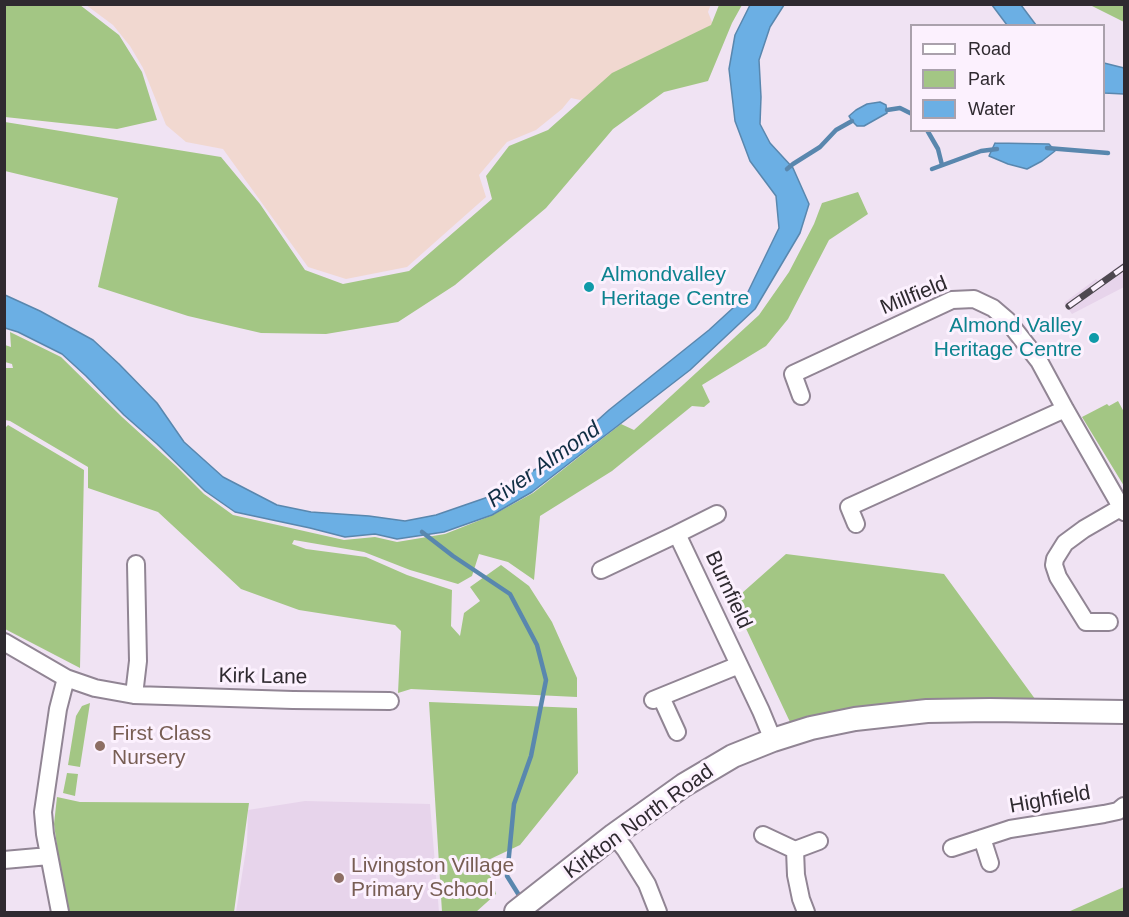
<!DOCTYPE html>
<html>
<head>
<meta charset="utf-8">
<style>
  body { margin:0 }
  #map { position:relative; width:1129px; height:917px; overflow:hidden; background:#f0e3f3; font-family:Helvetica,sans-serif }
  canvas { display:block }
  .frame { position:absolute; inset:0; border:6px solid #2f2a30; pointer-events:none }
  .legend { position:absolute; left:910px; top:24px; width:195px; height:108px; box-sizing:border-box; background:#fcf1fe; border:2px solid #aaa1ac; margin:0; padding:8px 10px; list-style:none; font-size:18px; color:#2f2a30 }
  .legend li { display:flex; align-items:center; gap:12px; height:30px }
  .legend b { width:30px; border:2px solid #aaa1ac }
</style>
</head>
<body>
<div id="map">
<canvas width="1129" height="917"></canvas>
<div class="frame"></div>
<ul class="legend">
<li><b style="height:8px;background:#fff"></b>Road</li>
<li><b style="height:16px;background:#a3c684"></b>Park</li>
<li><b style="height:16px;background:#6bafe4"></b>Water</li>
</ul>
</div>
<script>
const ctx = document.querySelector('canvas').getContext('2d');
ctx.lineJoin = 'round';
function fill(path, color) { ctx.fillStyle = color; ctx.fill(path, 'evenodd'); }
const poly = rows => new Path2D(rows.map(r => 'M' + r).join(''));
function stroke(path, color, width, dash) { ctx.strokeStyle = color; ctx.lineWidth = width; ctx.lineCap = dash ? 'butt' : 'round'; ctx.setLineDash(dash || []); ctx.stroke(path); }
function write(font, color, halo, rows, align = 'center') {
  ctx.font = font + ' Helvetica,sans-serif'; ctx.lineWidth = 6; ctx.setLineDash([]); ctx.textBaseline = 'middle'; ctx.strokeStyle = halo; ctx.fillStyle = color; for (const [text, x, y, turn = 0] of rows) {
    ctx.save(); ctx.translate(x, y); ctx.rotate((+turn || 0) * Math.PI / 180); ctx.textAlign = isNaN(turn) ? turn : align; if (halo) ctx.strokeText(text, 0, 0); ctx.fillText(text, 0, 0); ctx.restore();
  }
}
fill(poly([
  [711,4,708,12,714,27,594,103,571,98,562,109,536,130,507,142,479,175,486,197,407,267,346,279,308,267,223,149,186,142,166,125,143,68,130,46,113,25,86,5]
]), '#f1d8d0');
fill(poly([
  [1124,262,1124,287,1072,314,1064,303,1096,279,1098,281],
  [305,801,430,804,439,912,236,912,247,844,248,810]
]), '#e7d4eb');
fill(poly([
  [80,5,119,35,142,72,157,120,117,129,5,117,5,5],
  [719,5,742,5,732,23,708,81,664,92,613,129,546,208,455,285,398,322,326,334,261,333,188,316,98,287,118,198,5,171,5,122,221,157,260,204,305,270,343,284,409,271,492,199,486,176,509,146,548,130,612,73,711,25],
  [1090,5,1124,5,1124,22],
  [858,192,868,214,829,240,788,319,766,346,702,385,710,402,704,407,692,406,612,471,540,516,534,580,508,562,479,554,472,576,458,584,410,570,364,552,294,540,292,544,306,549,366,557,407,575,452,590,451,626,460,636,464,613,480,601,470,587,501,565,529,586,552,622,577,678,577,697,411,689,398,693,401,631,395,625,299,610,241,589,158,512,88,488,88,467,10,421,5,420,5,368,13,368,12,364,5,362,5,345,11,347,10,332,61,357,122,417,176,466,204,494,233,515,344,540,375,537,397,542,445,534,493,515,533,493,621,424,634,430,759,315,789,272,814,224,822,203],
  [1118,401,1124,412,1124,486,1082,417,1107,404,1109,406],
  [8,425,84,470,80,668,5,629,4,429],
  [786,554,944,574,1038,703,849,709,790,722,733,601],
  [429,702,577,708,578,773,520,845,486,861,496,894,476,912,442,912],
  [90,703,80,767,68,765,76,716,82,706],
  [67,773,78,774,75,796,63,793],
  [57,797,80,802,249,803,234,912,69,912,60,868,54,824],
  [1124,887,1124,912,1068,912]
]), '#a3c684');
const water = poly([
  [750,5,784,5,770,27,759,60,761,97,760,124,770,143,793,168,809,204,800,233,755,309,690,370,532,492,492,515,444,532,397,539,375,534,345,537,310,528,235,512,205,491,157,444,124,415,86,376,62,354,18,332,5,328,5,295,40,311,93,340,119,364,157,403,184,442,223,477,277,505,311,512,369,516,405,521,436,515,491,496,536,469,579,437,609,410,709,330,746,296,779,228,776,196,750,161,735,121,729,69,735,35,750,5],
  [992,5,1021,5,1036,25,1007,25,992,5],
  [1104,63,1124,68,1124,94,1104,93,1104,63],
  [880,102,886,105,887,113,864,126,857,126,852,121,849,116,856,110,867,104,880,102],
  [995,143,1049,144,1055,151,1042,161,1027,169,1008,164,989,156,995,143]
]);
fill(water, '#6bafe4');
stroke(water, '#5987ae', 1.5);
stroke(poly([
  [887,110,900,108,912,114],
  [927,130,938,149,942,165],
  [1047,148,1108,153],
  [787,169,793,164,820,147,836,130,852,121],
  [932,169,981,151,997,149],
  [422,532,453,556,510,594,537,645,546,680,531,756,514,804,507,876,522,900]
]), '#5987ae', 4.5);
const minor = poly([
  [801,396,793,374,952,300,974,299,993,308,1007,320,1039,361,1065,409,1124,512],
  [717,514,677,534,761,711,773,740],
  [856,524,849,507,1065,409],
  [601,570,677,534],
  [1109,622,1086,622,1058,577,1054,565,1055,559,1065,543,1084,529,1122,507],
  [4,642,66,678,95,688,134,695,293,700,390,701],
  [134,695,138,661,136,564],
  [661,697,677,732],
  [653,700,739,665],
  [614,835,625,849,647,884,658,912],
  [763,835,795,850,796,875,801,899,806,912],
  [982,838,990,863],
  [952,848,1010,829,1104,814,1118,811,1124,806],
  [795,850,819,841],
  [4,860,49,856],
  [60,912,45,834,43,812,58,709,66,678]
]);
const secondary = poly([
  [516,912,614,835,684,785,733,756,773,740,811,728,855,719,927,711,990,710,1124,712]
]);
stroke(minor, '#918594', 20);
stroke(secondary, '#918594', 26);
stroke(minor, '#fff', 16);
stroke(secondary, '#fff', 22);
const rail = poly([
  [1069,306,1124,267]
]);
stroke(rail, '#4e4850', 7);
stroke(rail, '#fcf1fe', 4.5, [14]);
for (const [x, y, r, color] of [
  [589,287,6,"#0f9aa8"],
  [1094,338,6,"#0f9aa8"],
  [100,746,6,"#8d6e63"],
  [339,878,6,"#8d6e63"]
]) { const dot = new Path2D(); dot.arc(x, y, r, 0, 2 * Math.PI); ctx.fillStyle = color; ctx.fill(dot); stroke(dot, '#fcf1fe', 2); }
write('21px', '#0d838f', '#fcf1fe', [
  ["Almondvalley",601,275],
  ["Heritage Centre",601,299],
  ["Almond Valley",1082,326,"right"],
  ["Heritage Centre",1082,350,"right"]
], 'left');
write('21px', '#2f2a30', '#fcf1fe', [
  ["Millfield",914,296,-22],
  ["Burnfield",728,590,65],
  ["Kirk Lane",263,677,1],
  ["Highfield",1050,800,-10],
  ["Kirkton North Road",639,822,-36]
]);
write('21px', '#785e54', '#fcf1fe', [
  ["First Class",112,734],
  ["Nursery",112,758],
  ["Livingston Village",351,866],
  ["Primary School",351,890]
], 'left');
write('italic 22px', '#102e44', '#fcf1fe', [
  ["River Almond",544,465,-35]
]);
</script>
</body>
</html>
